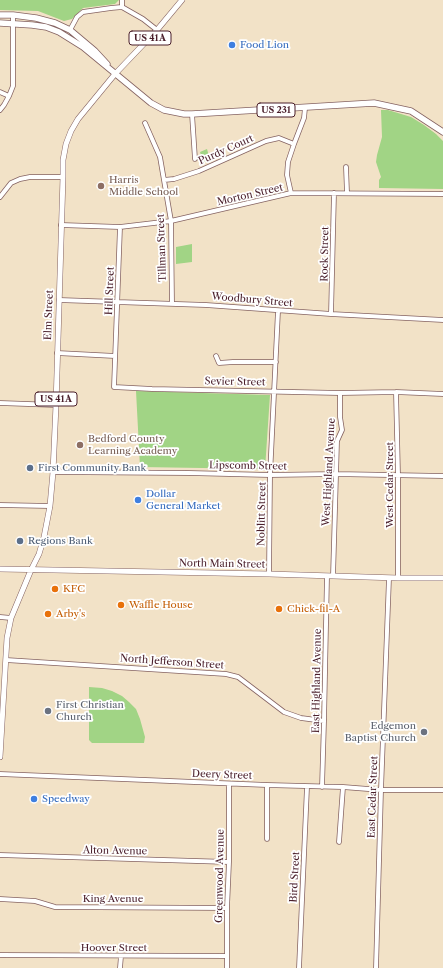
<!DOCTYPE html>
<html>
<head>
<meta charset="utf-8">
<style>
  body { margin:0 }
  canvas { display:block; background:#f2e2c7 }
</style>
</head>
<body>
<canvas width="443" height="968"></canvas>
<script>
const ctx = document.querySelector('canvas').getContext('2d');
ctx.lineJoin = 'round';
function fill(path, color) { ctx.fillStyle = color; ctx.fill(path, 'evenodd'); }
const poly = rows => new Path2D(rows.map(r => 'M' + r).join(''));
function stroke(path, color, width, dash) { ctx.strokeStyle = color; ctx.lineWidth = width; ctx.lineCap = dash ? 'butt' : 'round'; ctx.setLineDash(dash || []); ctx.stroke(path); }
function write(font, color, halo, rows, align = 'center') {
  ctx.font = font + ' "Libre Caslon Text",serif'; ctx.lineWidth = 3.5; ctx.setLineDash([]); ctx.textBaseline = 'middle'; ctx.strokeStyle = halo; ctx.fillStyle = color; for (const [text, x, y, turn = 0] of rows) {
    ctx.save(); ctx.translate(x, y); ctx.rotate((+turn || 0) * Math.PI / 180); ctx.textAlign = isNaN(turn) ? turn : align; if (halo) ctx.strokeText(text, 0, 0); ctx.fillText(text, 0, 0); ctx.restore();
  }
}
fill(poly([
  [0,0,119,0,115,4,83,8,72,19,64,21,38,11,0,10],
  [381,110,388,110,411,117,424,125,436,134,443,141,443,189,379,188,379,180,381,177,376,162,377,155,382,137],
  [207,149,210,160,203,162,200,152],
  [192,244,192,262,176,264,176,247],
  [136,391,270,395,265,469,140,467],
  [89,687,102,688,112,691,122,696,129,702,136,709,140,719,145,737,144,743,92,743,89,740]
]), '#a1d485');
const minor = poly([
  [122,7,122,0],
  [70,30,77,17,83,12,111,8,122,7,143,19,157,30],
  [0,92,9,96],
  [0,110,4,105,9,96,13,86,13,15],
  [192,114,195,159],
  [145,123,160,157,171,221,172,304],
  [346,167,347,193],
  [164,180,174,179,199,171,266,141,279,138,294,144],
  [291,193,287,175,288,162,294,144,304,118,305,108],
  [0,197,11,183,20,179,30,177,63,177],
  [61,225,120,227,171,221,291,193,443,194],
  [120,227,114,387,152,389,340,393,396,392,443,394],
  [59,300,117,302,206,305,331,314,443,320],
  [331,314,334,193],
  [57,353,115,356],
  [216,356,219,363,233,362,276,362],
  [396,392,398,475,398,578],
  [0,403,56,405],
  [53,472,189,473,270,475,336,474,443,476],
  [0,505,50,506],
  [269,574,270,475,278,311],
  [333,576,337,441,342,430,340,417,340,393],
  [0,617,11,618],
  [6,660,226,674,238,677,284,712,301,718,324,721],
  [0,774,267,785,343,787,381,790,443,790],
  [267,785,267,839],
  [322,787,324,721,327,576],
  [339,842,343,787],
  [0,855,229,862],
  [0,899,35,901,55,907,227,908],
  [0,955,227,956],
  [120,968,121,956],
  [227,968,227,908,229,862,229,784],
  [299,968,307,787],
  [376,968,381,790,389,578]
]);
const major = poly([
  [0,569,269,574,398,578,443,578],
  [0,757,7,638,11,618,31,570,39,554,44,537,50,506,53,472,56,405,63,177,63,160,66,144,71,131,78,119,115,74,157,30,182,0]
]);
const highway = poly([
  [0,15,13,15,36,18,55,23,70,30,95,51,107,64],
  [0,23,32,25,46,27,59,32,83,47,151,103,164,110,184,114,192,114,374,103,411,111,443,132]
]);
stroke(minor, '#856362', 5.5);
stroke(major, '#856362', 6);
stroke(highway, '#856362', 7);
stroke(minor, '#fff', 4);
stroke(major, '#fff', 5);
stroke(highway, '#fff', 5.5);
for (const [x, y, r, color] of [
  [232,45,4,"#3f7fe0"],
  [101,186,4,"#8d6e63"],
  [80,445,4,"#8d6e63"],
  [30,468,4,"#5c6f8a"],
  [138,500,4,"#3f7fe0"],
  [20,541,4,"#5c6f8a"],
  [55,589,4,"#e8710a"],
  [121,605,4,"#e8710a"],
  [279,609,4,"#e8710a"],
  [48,614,4,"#e8710a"],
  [48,711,4,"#6b7280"],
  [424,732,4,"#6b7280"],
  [34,799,4,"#3f7fe0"]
]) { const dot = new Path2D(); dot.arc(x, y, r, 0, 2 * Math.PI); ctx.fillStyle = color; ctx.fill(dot); stroke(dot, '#fff', 1.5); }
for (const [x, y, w] of [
  [150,38,42],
  [276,110,38],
  [56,399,42]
]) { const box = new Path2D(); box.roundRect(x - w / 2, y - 7, w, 14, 3); ctx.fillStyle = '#fff'; ctx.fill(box); stroke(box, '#4a1f2b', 1); }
write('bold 9px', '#4a1f2b', null, [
  ["US 41A",150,38],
  ["US 231",276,110],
  ["US 41A",56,399]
]);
write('10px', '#366cbe', '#fff', [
  ["Food Lion",240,45],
  ["Dollar",146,494],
  ["General Market",146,506],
  ["Speedway",42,799]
], 'left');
write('10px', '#4a1f2b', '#fff', [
  ["Purdy Court",226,150,-24],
  ["Morton Street",250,195,-13],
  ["Tillman Street",162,248,-92],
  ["Rock Street",325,254,-89],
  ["Hill Street",110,291,-88],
  ["Woodbury Street",252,300,5],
  ["Elm Street",49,315,-88],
  ["Sevier Street",235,382,1],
  ["Lipscomb Street",248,466,1],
  ["West Highland Avenue",329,472,-87],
  ["West Cedar Street",390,485,-90],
  ["Noblitt Street",262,514,-89],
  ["North Main Street",222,564,1],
  ["North Jefferson Street",172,662,4],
  ["East Highland Avenue",317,681,-89],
  ["Deery Street",222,775,2],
  ["East Cedar Street",373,797,-88],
  ["Alton Avenue",115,851,1],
  ["Greenwood Avenue",220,876,-89],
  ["Bird Street",295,877,-87],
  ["King Avenue",113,899],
  ["Hoover Street",114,948]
]);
write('10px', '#785e54', '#fff', [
  ["Harris",109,180],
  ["Middle School",109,192],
  ["Bedford County",88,439],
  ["Learning Academy",88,451]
], 'left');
write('10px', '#4e5e75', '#fff', [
  ["First Community Bank",38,468],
  ["Regions Bank",28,541]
], 'left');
write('10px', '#c56008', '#fff', [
  ["KFC",63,589],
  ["Waffle House",129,605],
  ["Chick-fil-A",287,609],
  ["Arby's",56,614]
], 'left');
write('10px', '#5b616d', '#fff', [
  ["First Christian",56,705],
  ["Church",56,717],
  ["Edgemon",416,726,"right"],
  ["Baptist Church",416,738,"right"]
], 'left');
</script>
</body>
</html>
